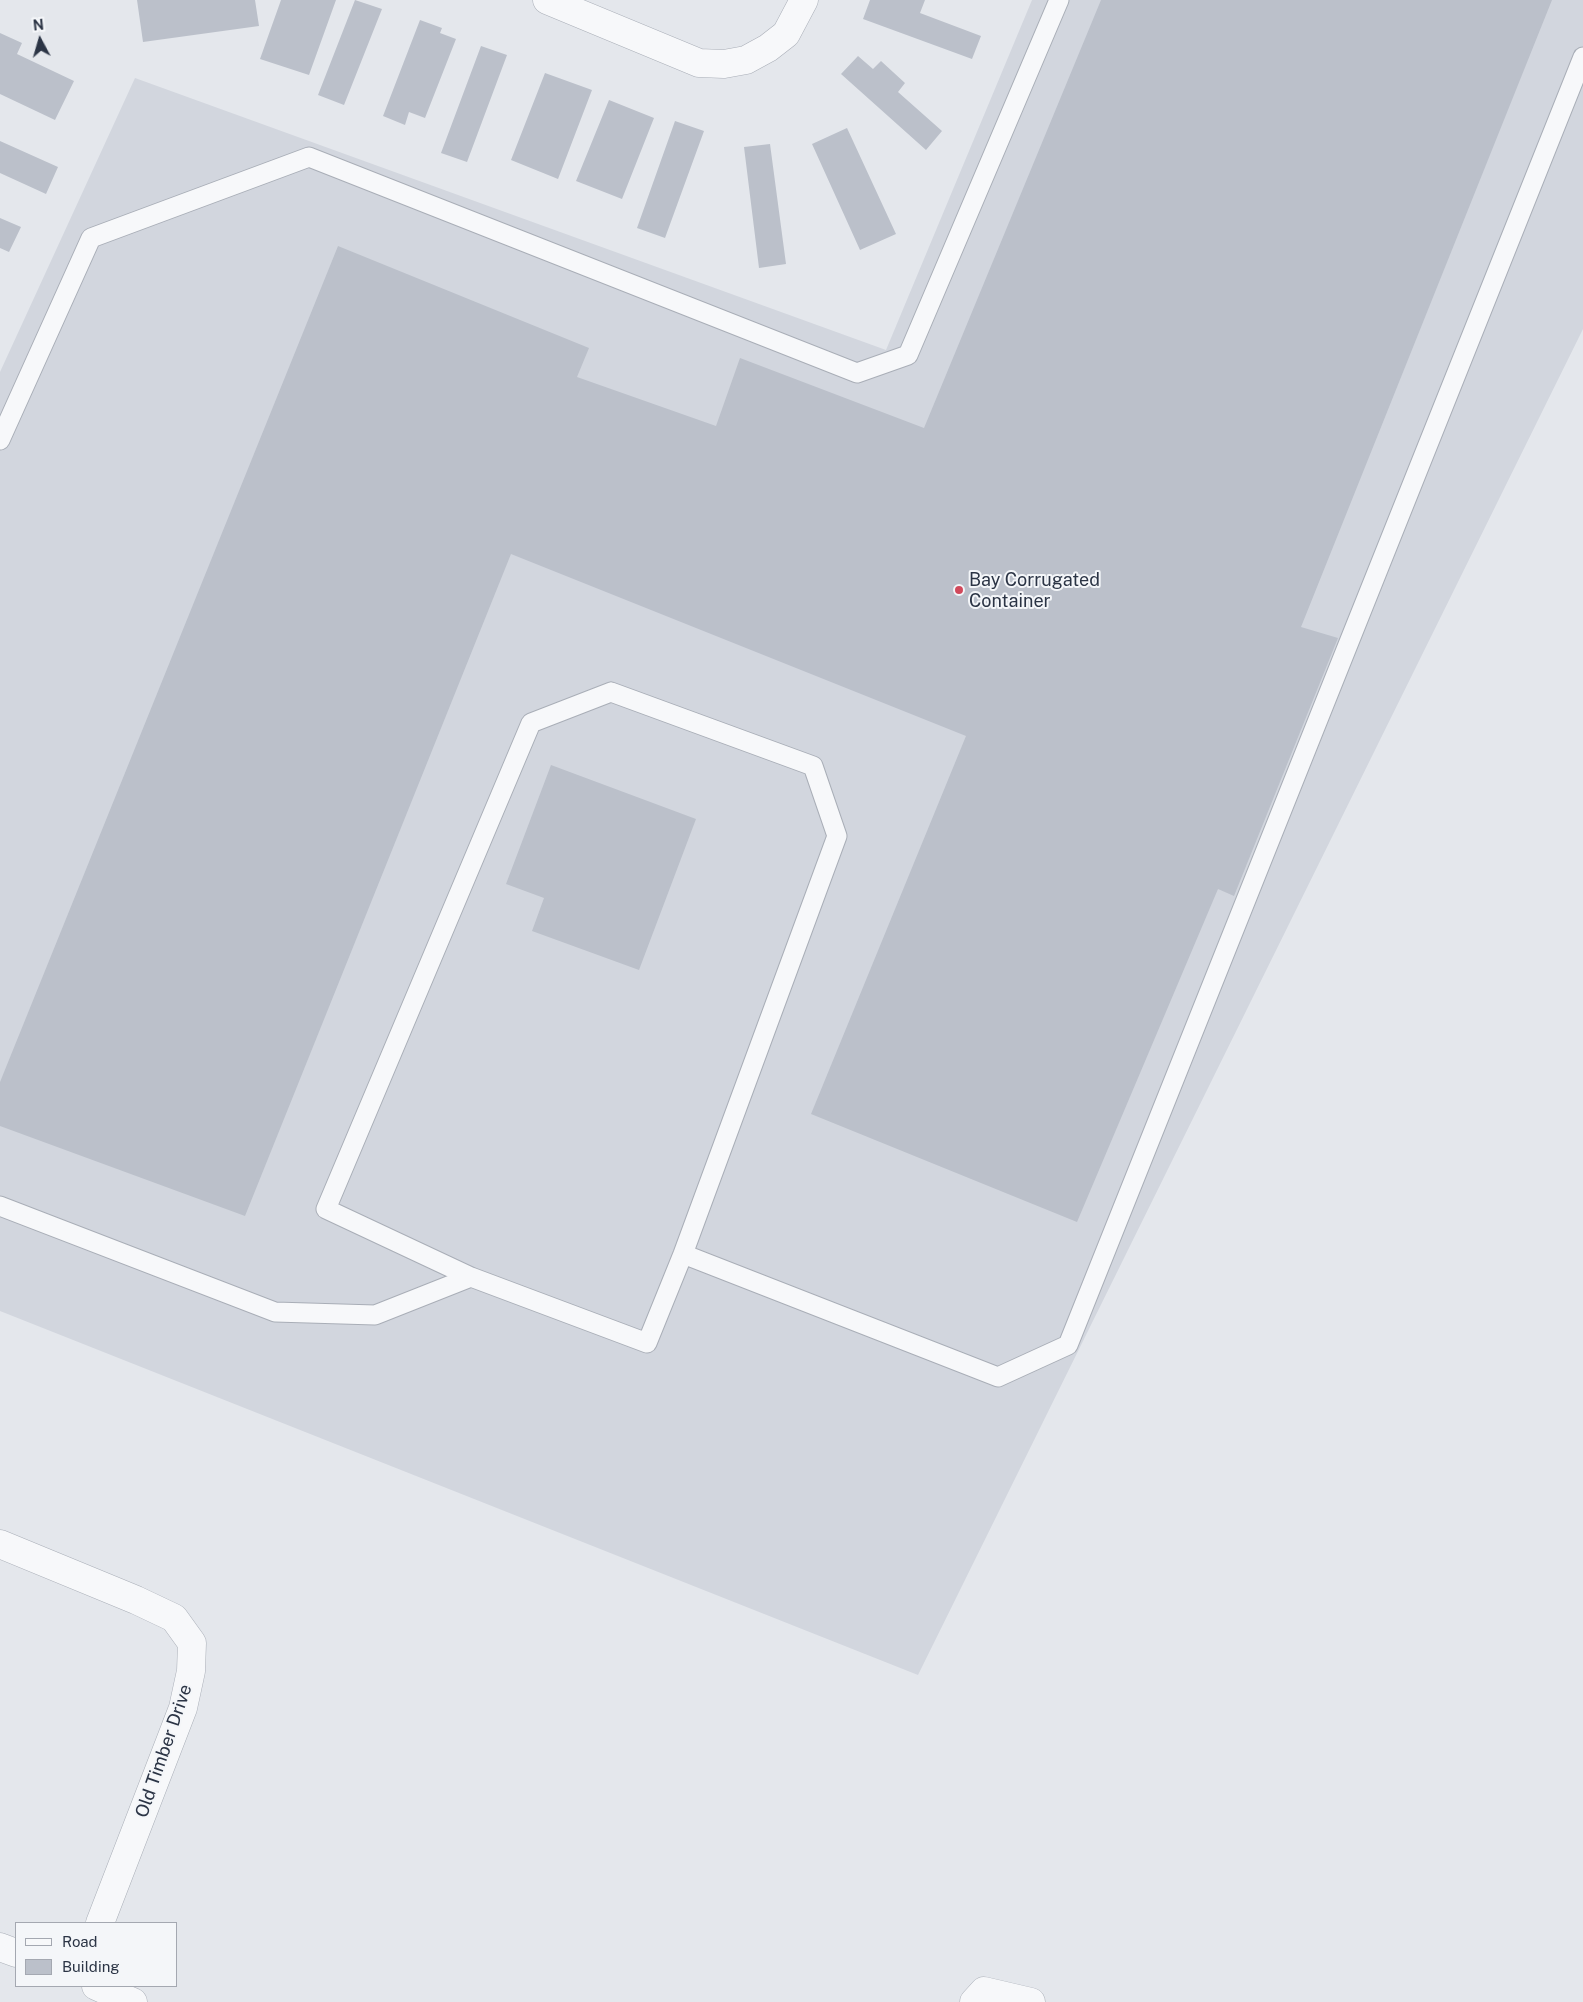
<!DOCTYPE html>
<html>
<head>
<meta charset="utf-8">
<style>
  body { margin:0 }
  #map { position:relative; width:1583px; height:2002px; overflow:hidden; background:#e4e7ec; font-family:"Public Sans",sans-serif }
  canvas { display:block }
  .legend { position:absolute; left:15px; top:1922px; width:162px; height:65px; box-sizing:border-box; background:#f4f6f9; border:1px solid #a4a8b1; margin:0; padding:6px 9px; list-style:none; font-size:15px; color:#2b3445 }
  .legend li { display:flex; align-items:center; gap:10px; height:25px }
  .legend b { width:25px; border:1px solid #a4a8b1 }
  .north { position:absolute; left:15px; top:15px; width:50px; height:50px; -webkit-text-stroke:4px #f4f6f9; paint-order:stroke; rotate:354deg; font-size:14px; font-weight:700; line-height:20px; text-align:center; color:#2b3445 }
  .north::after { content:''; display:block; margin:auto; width:18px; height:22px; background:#2b3445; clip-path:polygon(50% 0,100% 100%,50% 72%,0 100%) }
</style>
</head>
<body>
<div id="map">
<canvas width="1583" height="2002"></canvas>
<ul class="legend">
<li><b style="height:6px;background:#f7f8fa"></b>Road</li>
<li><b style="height:14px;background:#bbc0ca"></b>Building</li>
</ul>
<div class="north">N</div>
</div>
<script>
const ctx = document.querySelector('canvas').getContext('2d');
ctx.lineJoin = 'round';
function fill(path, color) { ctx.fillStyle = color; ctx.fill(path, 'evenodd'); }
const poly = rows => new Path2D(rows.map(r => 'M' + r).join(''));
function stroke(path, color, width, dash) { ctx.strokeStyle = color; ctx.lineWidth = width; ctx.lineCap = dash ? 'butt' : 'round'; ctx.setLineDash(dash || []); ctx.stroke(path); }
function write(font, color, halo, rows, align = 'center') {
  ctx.font = font + ' "Public Sans",sans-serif'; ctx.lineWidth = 4; ctx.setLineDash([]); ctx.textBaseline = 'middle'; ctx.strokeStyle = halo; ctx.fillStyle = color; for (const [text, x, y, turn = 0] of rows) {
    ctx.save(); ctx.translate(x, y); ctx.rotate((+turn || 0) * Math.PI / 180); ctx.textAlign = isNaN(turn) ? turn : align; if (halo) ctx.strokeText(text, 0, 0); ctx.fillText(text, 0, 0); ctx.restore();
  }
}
fill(poly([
  [1032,0,1583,0,1583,329,918,1675,0,1311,0,372,135,78,886,350]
]), '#d2d6de');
fill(poly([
  [137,0,255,0,259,26,143,42],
  [281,0,336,0,309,75,260,59],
  [355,0,382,9,344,105,318,95],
  [870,0,925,0,920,13,981,36,972,59,863,19],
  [1101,0,1552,0,1301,627,1338,638,1234,896,1218,889,1077,1222,811,1114,966,736,511,554,245,1216,0,1126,0,1082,338,246,589,348,577,377,716,426,740,358,924,428],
  [420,20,442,28,440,33,456,39,425,118,409,112,405,125,383,116],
  [0,33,22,43,17,54,74,81,55,120,0,94],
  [481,46,507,55,467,162,441,153],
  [858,56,873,69,881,61,905,83,898,92,942,131,926,150,841,74],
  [545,73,592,90,558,179,511,160],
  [609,100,654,118,622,199,576,181],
  [675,121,704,131,665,238,637,228],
  [847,128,896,234,860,250,812,144],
  [0,141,58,167,46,194,0,173],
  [770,144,786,264,759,268,744,147],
  [0,218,21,227,9,252,0,248],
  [551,765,696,819,639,970,532,931,544,898,506,884]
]), '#bbc0ca');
const service = poly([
  [0,440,91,238,309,157,857,373,908,355,1059,0],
  [611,692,813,766,837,836,683,1254,647,1343,471,1277,326,1209,531,723,611,692],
  [0,1206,275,1312,375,1315,471,1277],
  [683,1254,998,1377,1068,1345,1583,57]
]);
const minor = poly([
  [547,0,699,63,724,64,746,60,768,48,786,34,804,0],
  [0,1544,136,1600,174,1618,192,1643,191,1671,183,1708,100,1923],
  [0,1947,16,1953],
  [96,1986,133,2002],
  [974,2002,984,1991,1031,2002]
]);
stroke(service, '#a9aeb7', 21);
stroke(minor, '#a9aeb7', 29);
stroke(service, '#f7f8fa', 19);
stroke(minor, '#f7f8fa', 28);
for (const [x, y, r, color] of [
  [959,590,5,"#d1495b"]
]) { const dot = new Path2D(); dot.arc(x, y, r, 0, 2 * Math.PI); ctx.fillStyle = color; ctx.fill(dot); stroke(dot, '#f4f6f9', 2); }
write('18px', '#2b3445', '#f4f6f9', [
  ["Bay Corrugated",969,580],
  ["Container",969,601]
], 'left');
write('18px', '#2b3445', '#f4f6f9', [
  ["Old Timber Drive",164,1751,-71]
]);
</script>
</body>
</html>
